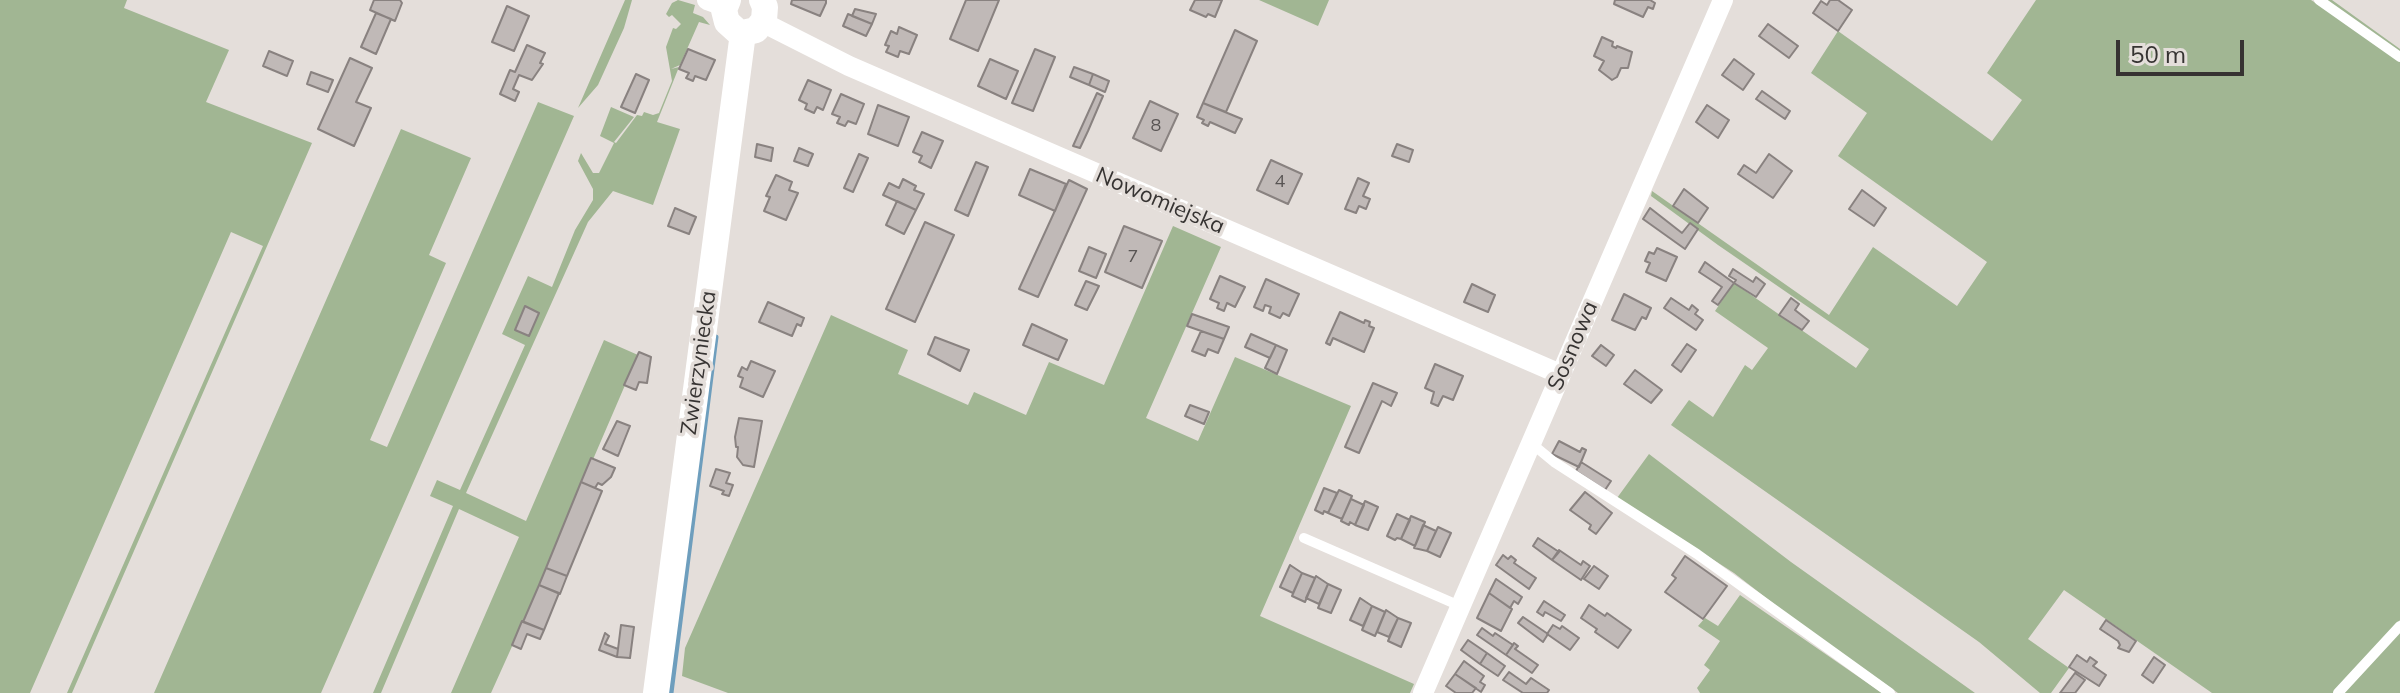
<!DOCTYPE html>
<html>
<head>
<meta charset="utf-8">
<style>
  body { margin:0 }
  #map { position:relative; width:2400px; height:693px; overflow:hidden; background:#e4deda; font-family:Mulish,sans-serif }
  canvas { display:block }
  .scale { position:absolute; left:2116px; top:40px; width:128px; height:36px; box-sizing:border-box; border:4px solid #363332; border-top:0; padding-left:10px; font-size:24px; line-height:28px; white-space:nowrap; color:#363332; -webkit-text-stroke:6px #e4deda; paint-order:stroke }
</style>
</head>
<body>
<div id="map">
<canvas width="2400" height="693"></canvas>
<div class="scale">50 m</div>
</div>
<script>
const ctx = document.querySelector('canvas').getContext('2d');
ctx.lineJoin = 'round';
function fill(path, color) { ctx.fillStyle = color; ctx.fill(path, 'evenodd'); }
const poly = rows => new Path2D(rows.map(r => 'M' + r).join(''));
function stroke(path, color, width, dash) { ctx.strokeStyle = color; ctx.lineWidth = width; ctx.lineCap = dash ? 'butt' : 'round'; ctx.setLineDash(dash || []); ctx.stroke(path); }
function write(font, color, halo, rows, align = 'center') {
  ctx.font = font + ' Mulish,sans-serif'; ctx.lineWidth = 7; ctx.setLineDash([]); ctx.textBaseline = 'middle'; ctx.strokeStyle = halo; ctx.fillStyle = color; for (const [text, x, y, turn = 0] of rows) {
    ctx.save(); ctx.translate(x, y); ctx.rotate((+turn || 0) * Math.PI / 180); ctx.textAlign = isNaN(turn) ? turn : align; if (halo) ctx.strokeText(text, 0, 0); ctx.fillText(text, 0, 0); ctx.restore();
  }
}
fill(poly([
  [0,0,127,0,124,8,229,50,206,102,312,143,72,693,67,693,263,246,231,232,30,693,0,693],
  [625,0,632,0,624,28,598,85,578,108],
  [678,0,695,5,693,13,703,17,710,25,699,22,680,65,671,69,679,67,657,122,680,129,653,205,613,191,588,222,466,493,526,521,604,340,638,355,523,622,491,693,451,693,519,537,459,509,381,693,373,693,453,506,430,496,437,480,460,490,525,345,502,334,528,276,552,287,575,230,593,200,593,189,578,161,581,153,593,173,599,173,614,143,600,136,611,107,634,117,614,142,616,143,637,115,642,116,644,112,653,115,659,113,672,81,666,47,673,28,676,29,681,24,672,15,669,17,666,14,672,3],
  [1259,0,1329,0,1318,26],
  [2036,0,2311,0,2353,27,2326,0,2332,0,2400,49,2400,620,2333,693,2212,693,2064,590,2028,639,2069,668,2051,693,2040,693,1979,642,1671,425,1689,400,1713,417,1745,365,1752,370,1768,348,1715,311,1734,283,1856,368,1869,349,1718,245,1651,196,1652,191,1829,315,1873,247,1957,306,1987,262,1838,156,1867,113,1811,73,1838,31,1992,141,2022,100,1987,73],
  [538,102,574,116,321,693,154,693,401,129,471,158,429,255,446,263,370,440,387,447],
  [1173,226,1221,247,1146,418,1198,441,1235,357,1351,406,1260,616,1414,684,1410,693,728,693,682,676,685,648,831,315,908,350,898,374,968,405,974,392,1026,415,1049,362,1104,385],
  [1649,454,1791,562,1975,693,1898,693,1796,621,1734,573,1617,498],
  [1740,595,1882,693,1700,693,1697,688,1710,670,1704,665,1720,641,1698,626,1705,618,1718,626],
  [2400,632,2400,693,2343,693]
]), '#a1b693');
stroke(poly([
  [671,693,716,337]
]), '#6e9ebd', 5);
const building = poly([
  [374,0,400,0,402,3,395,21,370,10,374,0],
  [792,0,826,0,826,3,820,16,791,4,792,0],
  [966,0,999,0,978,51,950,39,966,0],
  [1195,0,1222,0,1215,17,1208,14,1206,17,1190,10,1195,0],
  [1615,0,1650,0,1655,3,1653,9,1648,7,1643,17,1614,4,1615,0],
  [1830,0,1838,0,1852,10,1838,31,1813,13,1821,1,1827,5,1830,0],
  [507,6,529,16,514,51,492,42,507,6],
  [855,9,876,14,872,24,852,16,855,9],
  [376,13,391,19,376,54,361,47,376,13],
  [848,14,872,24,866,36,843,26,848,14],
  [1768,24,1798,46,1789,58,1759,36,1768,24],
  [899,27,917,35,909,54,900,51,898,57,886,52,889,46,885,45,891,31,897,34,899,27],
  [1235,30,1257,41,1226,112,1203,103,1235,30],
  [1602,37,1613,42,1612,46,1616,48,1617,46,1632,52,1628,68,1621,68,1617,77,1612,80,1599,70,1604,61,1594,56,1602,37],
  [527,45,545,53,540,63,543,64,532,80,519,75,513,89,519,92,515,101,500,94,510,70,515,72,527,45],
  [688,49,715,60,706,80,695,76,693,81,686,78,689,73,679,69,688,49],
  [1035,49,1055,57,1033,111,1012,103,1035,49],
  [269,51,293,61,287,76,263,66,269,51],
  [350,58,372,68,356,102,371,108,354,146,318,129,350,58],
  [990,59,1018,71,1006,99,978,86,990,59],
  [1734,59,1754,74,1743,90,1722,75,1734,59],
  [1074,67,1093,74,1089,85,1070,77,1074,67],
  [311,72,333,80,328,92,307,84,311,72],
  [636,74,649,80,635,113,621,107,636,74],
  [1093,74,1109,81,1105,92,1089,85,1093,74],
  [808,80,831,90,823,110,817,107,814,113,805,109,807,104,799,100,808,80],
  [1762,91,1790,111,1785,119,1756,99,1762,91],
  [1097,93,1103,96,1088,131,1080,148,1073,146,1097,93],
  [841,94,864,104,856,124,848,121,845,126,837,123,840,117,832,114,841,94],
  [1150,101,1178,114,1161,151,1133,138,1150,101],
  [1203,103,1242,119,1235,133,1210,122,1208,126,1202,123,1204,120,1197,117,1203,103],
  [878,105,909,117,898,146,868,134,878,105],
  [1707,105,1729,120,1718,138,1696,122,1707,105],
  [922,132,943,141,931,168,919,162,922,156,913,152,922,132],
  [757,144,773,148,771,161,755,157,757,144],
  [1397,144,1413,150,1409,162,1392,156,1397,144],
  [799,148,813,154,808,166,794,161,799,148],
  [859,154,868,158,853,192,844,188,859,154],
  [1769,154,1792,171,1773,198,1738,174,1744,165,1756,173,1769,154],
  [1271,160,1302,174,1288,204,1257,190,1271,160],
  [976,162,988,167,968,216,955,210,976,162],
  [1030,169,1066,184,1055,211,1019,195,1030,169],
  [776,175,792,182,789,190,798,193,786,220,764,211,770,197,766,196,776,175],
  [1358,178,1369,183,1363,196,1370,199,1366,209,1359,206,1356,213,1345,209,1358,178],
  [903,179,916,186,914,190,924,194,916,210,883,195,889,183,899,188,903,179],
  [1069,180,1087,189,1038,297,1019,289,1069,180],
  [1684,189,1708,208,1698,223,1673,206,1684,189],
  [1862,190,1886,208,1874,226,1849,209,1862,190],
  [897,201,916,210,904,234,886,225,897,201],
  [675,208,696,217,689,234,668,226,675,208],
  [1650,208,1682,233,1690,223,1698,229,1685,249,1643,219,1650,208],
  [925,222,954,235,915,322,886,309,925,222],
  [1124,226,1162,241,1142,288,1105,272,1124,226],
  [1089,247,1106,254,1096,278,1079,271,1089,247],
  [1657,248,1677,257,1666,281,1646,272,1650,263,1645,261,1649,252,1654,254,1657,248],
  [1705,262,1734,283,1718,305,1712,301,1722,287,1699,272,1705,262],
  [1733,269,1753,282,1756,277,1765,284,1756,297,1734,283,1736,280,1729,276,1733,269],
  [1220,276,1245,287,1235,307,1227,303,1224,311,1217,308,1219,303,1210,299,1220,276],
  [1266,279,1299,294,1289,316,1283,313,1280,318,1269,313,1271,307,1265,305,1263,311,1254,307,1266,279],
  [1086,281,1099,286,1087,310,1075,305,1086,281],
  [1472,284,1495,295,1488,312,1464,302,1472,284],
  [1624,294,1651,308,1646,319,1642,317,1635,330,1612,320,1624,294],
  [1671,298,1689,310,1692,305,1698,310,1695,314,1703,320,1696,330,1664,308,1671,298],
  [1791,298,1799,304,1795,310,1809,321,1802,330,1779,315,1791,298],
  [768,302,804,318,801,326,797,324,792,336,759,322,768,302],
  [525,306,539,313,529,336,515,330,525,306],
  [1340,312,1364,323,1365,320,1370,322,1369,326,1374,328,1364,352,1333,338,1330,345,1326,343,1340,312],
  [1192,314,1229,327,1224,339,1187,326,1192,314],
  [1032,324,1067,340,1058,360,1023,345,1032,324],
  [1201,331,1224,339,1218,353,1208,349,1205,356,1192,351,1201,331],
  [1251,334,1276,345,1270,358,1245,347,1251,334],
  [935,337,969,350,960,371,928,354,935,337],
  [1687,344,1696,350,1681,372,1672,365,1687,344],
  [1276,345,1287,350,1277,374,1265,368,1276,345],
  [1601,345,1614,355,1606,366,1592,356,1601,345],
  [639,352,651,357,647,383,639,382,636,390,624,385,639,352],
  [751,361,775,371,763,397,740,387,743,378,738,376,742,367,747,370,751,361],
  [1435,364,1463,376,1453,400,1443,396,1438,406,1431,403,1434,392,1425,388,1435,364],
  [1635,370,1662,390,1651,403,1624,384,1635,370],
  [1373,383,1397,393,1391,406,1382,401,1359,453,1345,447,1373,383],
  [1190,405,1209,412,1204,424,1185,416,1190,405],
  [739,418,762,421,754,467,743,465,737,457,738,447,736,447,735,437,739,418],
  [617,421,630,426,618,456,603,449,617,421],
  [1559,441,1580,452,1582,448,1586,450,1579,467,1552,454,1559,441],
  [591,458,615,468,611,477,602,485,598,483,595,488,581,482,591,458],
  [1581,462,1611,481,1605,490,1576,471,1581,462],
  [716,469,730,473,726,483,733,485,729,496,722,494,724,491,710,486,716,469],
  [581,482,602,491,567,576,546,568,581,482],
  [1324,488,1337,493,1328,513,1324,511,1323,514,1315,510,1324,488],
  [1339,490,1352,496,1342,519,1328,513,1339,490],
  [1585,492,1612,513,1596,534,1589,529,1591,525,1570,510,1585,492],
  [1351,499,1364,505,1355,525,1350,522,1349,525,1341,521,1351,499],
  [1365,501,1378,507,1368,530,1355,525,1365,501],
  [1397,514,1410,520,1401,539,1397,538,1395,540,1387,536,1397,514],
  [1411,516,1425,522,1415,546,1401,539,1411,516],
  [1423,525,1436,531,1427,551,1414,548,1423,525],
  [1438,527,1451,533,1440,557,1427,551,1438,527],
  [1538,538,1559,552,1552,560,1533,546,1538,538],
  [1559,550,1581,565,1583,561,1590,566,1581,580,1552,560,1559,550],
  [1503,555,1508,559,1511,556,1516,560,1514,563,1536,578,1529,589,1496,565,1503,555],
  [1685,556,1727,586,1703,619,1665,592,1676,578,1672,575,1685,556],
  [1290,565,1302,573,1293,593,1280,587,1290,565],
  [1594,566,1608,576,1599,589,1584,579,1594,566],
  [546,568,567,576,560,594,539,585,546,568],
  [1302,573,1315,578,1305,602,1292,596,1302,573],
  [1316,576,1328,584,1319,604,1306,598,1316,576],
  [1496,579,1522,597,1518,604,1514,601,1510,608,1489,593,1496,579],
  [1328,584,1341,590,1331,613,1318,608,1328,584],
  [539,585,559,593,544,630,523,622,539,585],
  [1489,593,1512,609,1501,631,1477,618,1489,593],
  [1360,598,1372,606,1363,626,1350,620,1360,598],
  [1544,601,1565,615,1561,621,1545,612,1543,616,1537,612,1544,601],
  [1589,605,1605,616,1607,613,1631,630,1618,648,1595,632,1597,629,1581,618,1589,605],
  [1372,606,1385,612,1375,636,1362,630,1372,606],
  [1386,610,1398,618,1389,637,1377,632,1386,610],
  [1523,617,1548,634,1543,642,1518,623,1523,617],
  [1398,618,1411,623,1401,647,1388,641,1398,618],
  [2106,620,2136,641,2129,652,2118,648,2120,645,2118,641,2100,629,2106,620],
  [522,621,544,630,540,639,527,634,521,649,512,645,522,621],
  [621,625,634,627,630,658,617,657,621,625],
  [1553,625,1560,629,1562,626,1579,638,1570,650,1547,634,1553,625],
  [1482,628,1493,636,1495,633,1513,645,1506,655,1477,635,1482,628],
  [605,633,609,636,605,644,618,649,617,657,599,650,605,633],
  [1468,640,1487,653,1480,664,1461,650,1468,640],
  [1514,643,1518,646,1515,649,1538,665,1532,673,1506,655,1514,643],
  [1487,653,1505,666,1498,676,1480,664,1487,653],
  [2077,655,2087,662,2090,657,2097,662,2093,666,2106,675,2099,686,2069,667,2077,655],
  [2154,657,2165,665,2153,683,2142,675,2154,657],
  [1464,661,1484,676,1480,682,1485,685,1481,692,1455,674,1464,661],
  [1509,672,1526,684,1531,678,1549,690,1547,693,1523,693,1503,680,1509,672],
  [2075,673,2085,680,2075,693,2060,693,2075,673],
  [1455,674,1476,688,1472,693,1456,693,1446,686,1455,674]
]);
fill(building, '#c0b9b7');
stroke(building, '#898280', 2);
stroke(poly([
  [2319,0,2400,57],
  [1531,443,1554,462,1697,554,1890,693],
  [1304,538,1460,606],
  [2338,693,2400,626]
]), '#fff', 10);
stroke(poly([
  [707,0,724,6],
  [762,22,849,66,1560,374],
  [1423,693,1723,0]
]), '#fff', 20);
stroke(poly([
  [728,0,724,10,727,22,737,31,743,33,756,30,764,20,765,7,762,0],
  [656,693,743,33]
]), '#fff', 26);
write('18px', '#585453', null, [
  ["8",1156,126],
  ["4",1280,182],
  ["7",1133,257]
]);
write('22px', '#363332', '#e4deda', [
  ["Nowomiejska",1160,201,23],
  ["Sosnowa",1573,346,-67],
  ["Zwierzyniecka",699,363,-82]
]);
</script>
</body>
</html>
